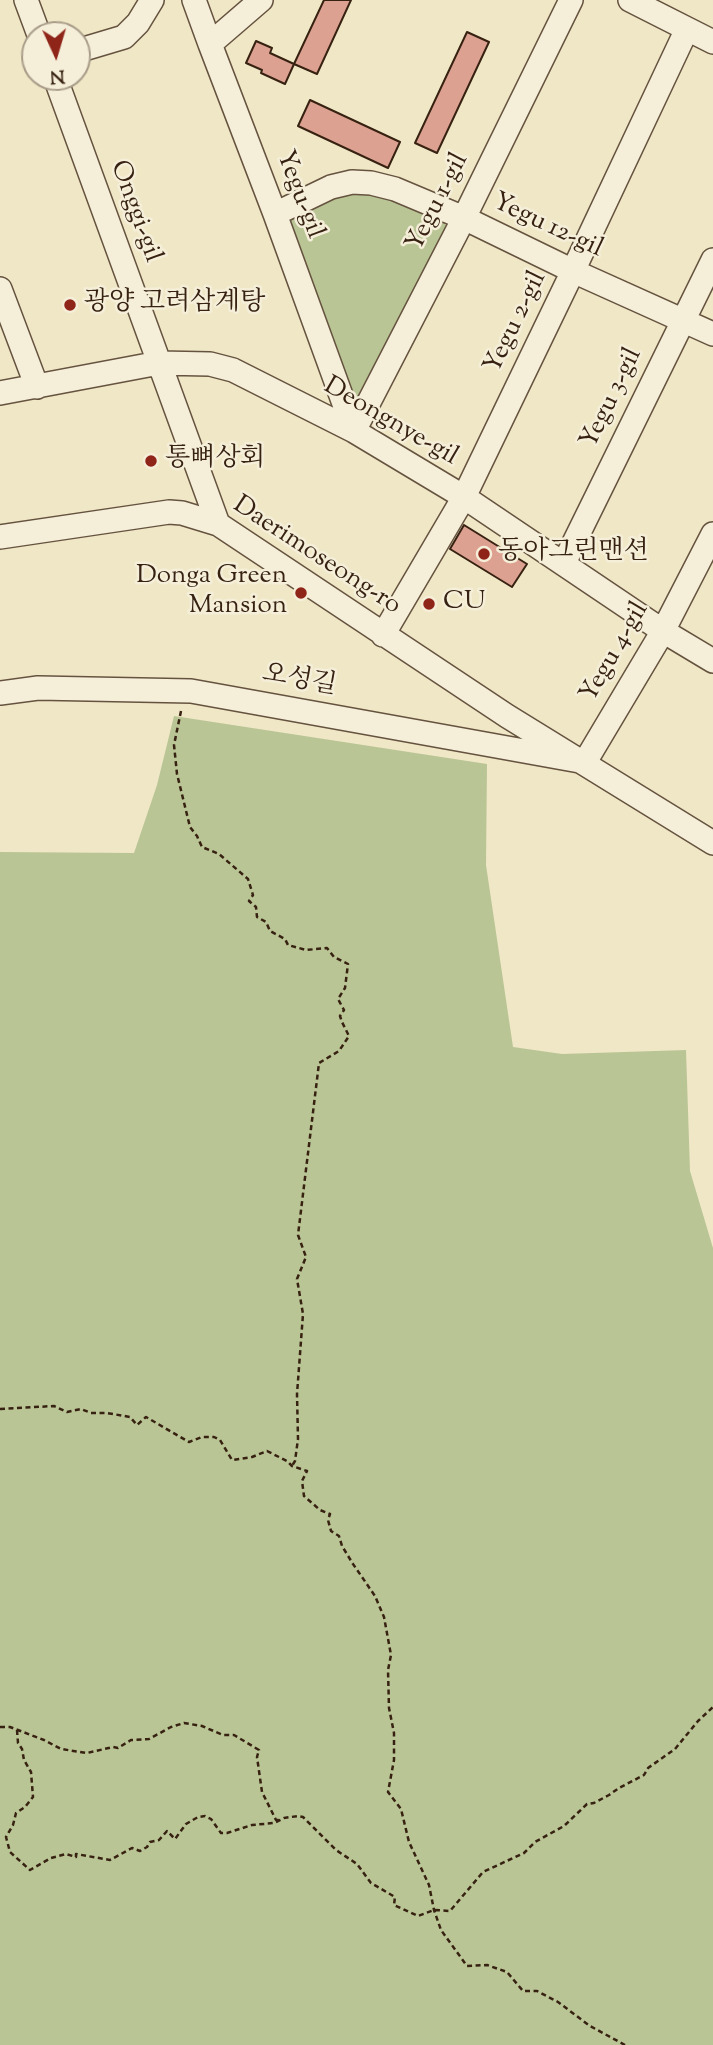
<!DOCTYPE html>
<html>
<head>
<meta charset="utf-8">
<style>
  body { margin:0 }
  #map { position:relative; width:713px; height:2045px; overflow:hidden; background:#f0e7c6; font-family:"Sorts Mill Goudy",serif }
  canvas { display:block }
  .north { position:absolute; left:21px; top:21px; width:70px; height:70px; box-sizing:border-box; background:#f5efda; border:2px solid #a99d8a; border-radius:50%; rotate:176deg; font-size:19px; font-weight:700; line-height:28px; text-align:center; color:#372212 }
  .north::after { content:''; display:block; margin:auto; width:24px; height:32px; background:#8f2418; clip-path:polygon(50% 0,100% 100%,50% 72%,0 100%) }
</style>
</head>
<body>
<div id="map">
<canvas width="713" height="2045"></canvas>
<div class="north">N</div>
</div>
<script>
const ctx = document.querySelector('canvas').getContext('2d');
ctx.lineJoin = 'round';
function fill(path, color) { ctx.fillStyle = color; ctx.fill(path, 'evenodd'); }
const poly = rows => new Path2D(rows.map(r => 'M' + r).join(''));
function stroke(path, color, width, dash) { ctx.strokeStyle = color; ctx.lineWidth = width; ctx.lineCap = dash ? 'butt' : 'round'; ctx.setLineDash(dash || []); ctx.stroke(path); }
function write(font, color, halo, rows, align = 'center') {
  ctx.font = font + ' "Sorts Mill Goudy","Noto Serif KR",serif'; ctx.lineWidth = 5; ctx.setLineDash([]); ctx.textBaseline = 'middle'; ctx.strokeStyle = halo; ctx.fillStyle = color; for (const [text, x, y, turn = 0] of rows) {
    ctx.save(); ctx.translate(x, y); ctx.rotate((+turn || 0) * Math.PI / 180); ctx.textAlign = isNaN(turn) ? turn : align; if (halo) ctx.strokeText(text, 0, 0); ctx.fillText(text, 0, 0); ctx.restore();
  }
}
fill(poly([
  [368,189,443,219,448,231,364,401,351,399,280,216,320,196],
  [174,716,487,764,486,865,513,1047,562,1054,686,1050,690,1171,713,1248,713,2045,0,2045,0,852,134,853,157,785]
]), '#bac595');
const building = poly([
  [324,0,351,0,317,74,294,64,324,0],
  [467,32,489,42,437,153,415,143,467,32],
  [256,41,272,48,270,53,294,64,285,84,261,73,262,70,246,63,256,41],
  [310,100,400,142,388,168,298,126,310,100],
  [464,525,527,564,512,587,450,549,464,525]
]);
fill(building, '#dca191');
stroke(building, '#372212', 2);
const minor = poly([
  [26,0,39,35],
  [194,0,210,44],
  [261,0,210,44,275,214,354,431],
  [630,0,713,42],
  [77,51,124,37,138,23,152,0],
  [55,77,218,524],
  [275,214,331,187,352,182,371,183,395,189,464,218,573,271,713,334],
  [0,289,37,387],
  [0,393,159,363,210,364,233,370,354,431,464,497,663,631,713,661],
  [354,431,464,218,571,0],
  [0,537,169,512,182,513,218,524,507,716,713,843],
  [564,563,713,260],
  [383,635,464,497,573,271,687,29],
  [0,693,38,688,191,691,585,762,663,631,713,534]
]);
stroke(minor, '#65533f', 26);
stroke(poly([
  [181,711,174,745,177,774,190,827,197,836,202,847,219,854,248,879,253,895,249,901,256,907,257,917,266,922,270,931,285,939,288,945,306,950,327,948,334,957,348,964,345,988,338,999,344,1010,340,1016,342,1022,349,1036,339,1051,319,1063,298,1235,306,1257,297,1279,303,1314,297,1394,298,1439,295,1461,292,1466],
  [0,1409,54,1406,67,1412,81,1409,91,1413,107,1413,130,1417,137,1425,146,1417,189,1442,202,1437,214,1437,220,1440,232,1460,252,1457,267,1451,287,1461,292,1466,307,1471,302,1481,304,1496,320,1510,330,1514,328,1520,331,1531,339,1536,342,1546,353,1564,375,1596,384,1617,391,1655,388,1670,389,1708,394,1733,394,1760,388,1792,401,1809,409,1842,429,1885,434,1910,441,1930,467,1966,487,1965,507,1972,523,1991,537,1991,558,2002,590,2026,625,2045],
  [0,1727,10,1727,44,1740,61,1749,87,1753,113,1747,118,1748,131,1740,149,1739,171,1727,184,1723,202,1726,223,1735,234,1735,259,1750,257,1757,262,1792,276,1820,279,1820],
  [17,1730,18,1743,22,1749,24,1760,31,1772,33,1797,25,1807,16,1813,13,1825,6,1837,10,1852,30,1870,51,1858,66,1854,76,1857,76,1854,110,1860,132,1848,140,1851,147,1847,150,1842,159,1840,167,1831,175,1839,186,1824,198,1817,205,1816,211,1819,221,1833,227,1833,252,1825,274,1823,284,1818,298,1816,303,1817,336,1850,357,1864,371,1883,395,1897,394,1905,418,1916,434,1910,450,1911,483,1872,524,1853,535,1842,564,1826,587,1804,594,1803,609,1795,619,1788,644,1775,648,1768,675,1749,698,1721,713,1707]
]), '#372212', 2.5, [5, 3.5]);
stroke(minor, '#f5efda', 23);
for (const [x, y, r, color] of [
  [70,305,7,"#8f2418"],
  [151,461,7,"#8f2418"],
  [484,554,7,"#8f2418"],
  [301,593,7,"#8f2418"],
  [429,604,7,"#8f2418"]
]) { const dot = new Path2D(); dot.arc(x, y, r, 0, 2 * Math.PI); ctx.fillStyle = color; ctx.fill(dot); stroke(dot, '#f5efda', 2.5); }
write('26px', '#372212', '#f5efda', [
  ["Yegu-gil",298,195,69],
  ["Yegu 1-gil",439,203,-63],
  ["Onggi-gil",134,212,70],
  ["Yegu 12-gil",547,227,25],
  ["Yegu 2-gil",517,323,-64],
  ["Yegu 3-gil",613,399,-64],
  ["Deongnye-gil",390,423,30],
  ["Daerimoseong-ro",316,557,33],
  ["Yegu 4-gil",616,653,-60],
  ["오성길",299,682,10]
]);
write('26px', '#372212', '#f5efda', [
  ["광양 고려삼계탕",84,305],
  ["통뼈상회",165,461],
  ["동아그린맨션",498,554],
  ["Donga Green",287,578,"right"],
  ["Mansion",287,608,"right"],
  ["CU",443,604]
], 'left');
</script>
</body>
</html>
